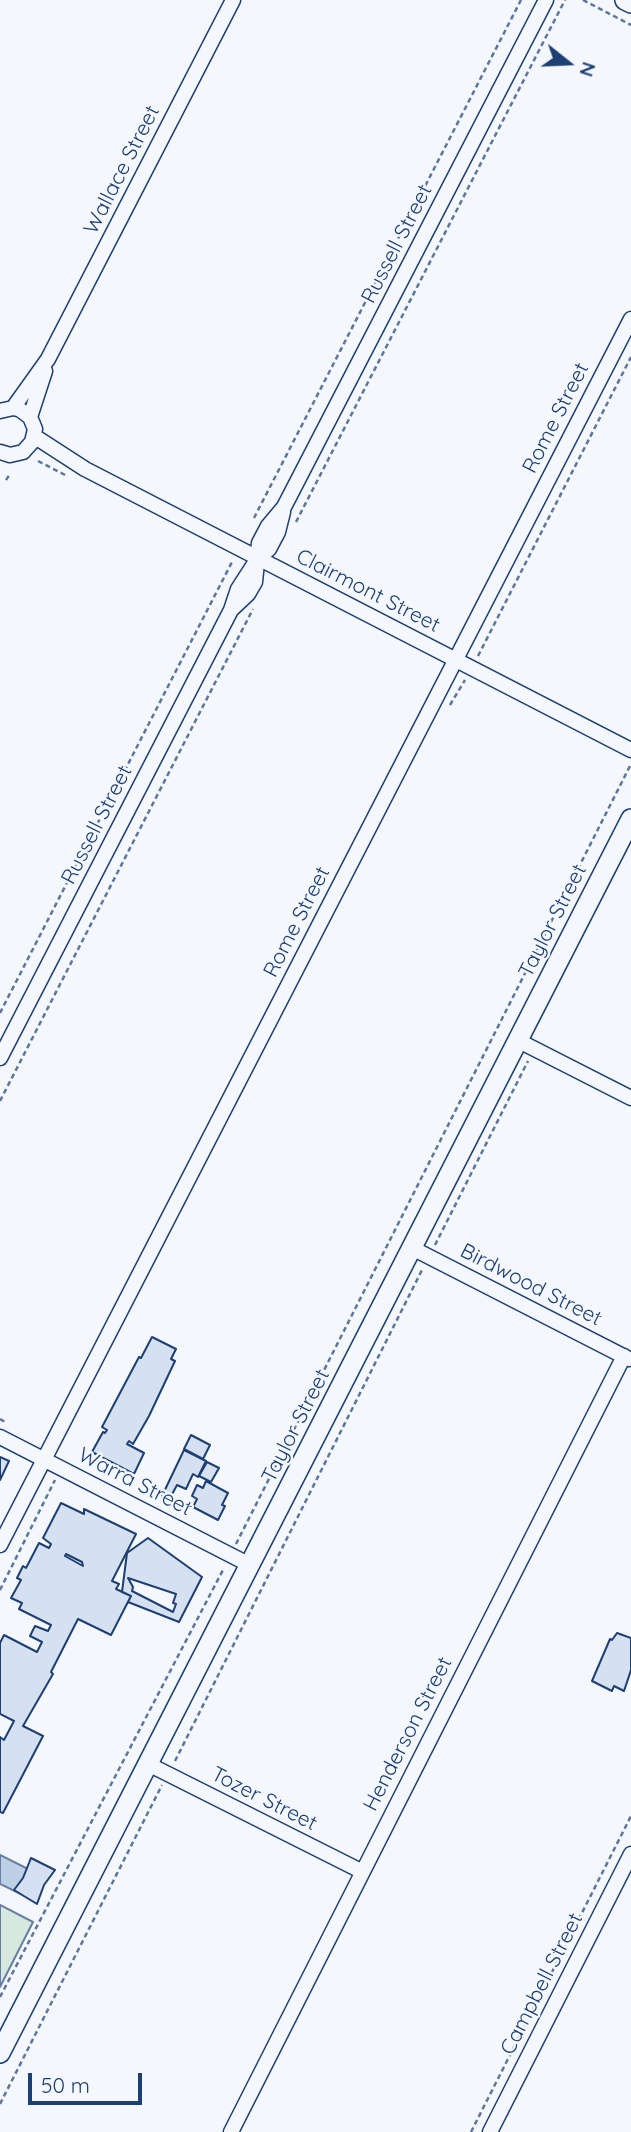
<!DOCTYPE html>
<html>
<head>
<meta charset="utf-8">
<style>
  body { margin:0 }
  #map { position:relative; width:631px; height:2132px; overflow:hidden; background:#f4f7fb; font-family:Quicksand,sans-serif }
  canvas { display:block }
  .north { position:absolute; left:533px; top:28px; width:70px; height:70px; -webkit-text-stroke:5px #f4f7fb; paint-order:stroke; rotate:108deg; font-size:19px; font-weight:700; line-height:28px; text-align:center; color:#1d3f73 }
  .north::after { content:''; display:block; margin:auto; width:24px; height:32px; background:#1d3f73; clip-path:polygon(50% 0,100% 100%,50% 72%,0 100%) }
  .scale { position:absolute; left:28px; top:2073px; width:114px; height:32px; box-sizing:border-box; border:4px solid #1d3f73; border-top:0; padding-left:9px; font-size:21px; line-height:24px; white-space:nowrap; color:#1d3f73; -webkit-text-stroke:5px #f4f7fb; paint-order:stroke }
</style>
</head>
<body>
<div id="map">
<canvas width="631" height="2132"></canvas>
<div class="north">N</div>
<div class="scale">50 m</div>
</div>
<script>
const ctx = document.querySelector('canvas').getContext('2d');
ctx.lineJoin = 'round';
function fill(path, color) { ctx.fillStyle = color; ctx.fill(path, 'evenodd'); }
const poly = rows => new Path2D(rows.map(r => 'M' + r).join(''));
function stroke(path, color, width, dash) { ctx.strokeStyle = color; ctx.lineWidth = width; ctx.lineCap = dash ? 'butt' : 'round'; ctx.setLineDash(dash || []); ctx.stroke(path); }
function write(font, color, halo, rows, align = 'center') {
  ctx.font = font + ' Quicksand,sans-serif'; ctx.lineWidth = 5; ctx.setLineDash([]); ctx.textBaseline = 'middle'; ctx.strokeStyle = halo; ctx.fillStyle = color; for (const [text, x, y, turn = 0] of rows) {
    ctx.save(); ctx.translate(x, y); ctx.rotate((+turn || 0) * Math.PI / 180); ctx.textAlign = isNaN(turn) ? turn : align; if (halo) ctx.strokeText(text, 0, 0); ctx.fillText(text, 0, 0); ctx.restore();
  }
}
const green = poly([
  [0,1905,33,1922,0,1987,0,1905]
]);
fill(green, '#d7e8df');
stroke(green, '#687fa3', 2);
const water = poly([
  [0,1855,36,1873,25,1896,0,1884,0,1855]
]);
fill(water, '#bed0e5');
stroke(water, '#687fa3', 2);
const building = poly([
  [152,1337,176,1349,171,1359,175,1361,149,1416,133,1444,129,1441,127,1444,144,1453,134,1474,92,1452,103,1432,105,1433,107,1430,102,1427,139,1357,141,1358,152,1337],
  [191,1435,210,1445,203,1459,184,1449,191,1435],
  [184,1450,206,1461,198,1477,193,1474,186,1489,177,1485,169,1500,162,1496,184,1450],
  [0,1457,9,1461,0,1480,0,1457],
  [207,1462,219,1468,211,1482,199,1476,207,1462],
  [206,1481,228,1493,222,1505,225,1506,218,1520,193,1507,197,1499,192,1496,197,1485,203,1488,206,1481],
  [61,1503,84,1514,84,1509,136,1534,112,1581,119,1584,116,1589,131,1596,111,1635,78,1619,51,1672,53,1674,23,1726,43,1736,3,1813,0,1812,0,1737,4,1740,14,1721,0,1714,0,1643,4,1635,37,1652,42,1642,30,1636,35,1626,48,1631,51,1625,19,1609,22,1603,11,1598,21,1580,17,1578,23,1566,26,1568,39,1543,49,1548,51,1544,43,1538,61,1503],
  [66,1554,82,1562,83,1566,65,1556,66,1554],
  [148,1538,202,1577,179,1622,128,1602,131,1596,122,1592,127,1553,148,1538],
  [128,1578,176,1594,173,1603,176,1604,173,1612,132,1591,133,1587,128,1578],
  [617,1633,631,1638,631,1670,624,1691,614,1686,612,1691,592,1681,610,1639,612,1640,617,1633],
  [31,1858,55,1870,44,1885,37,1904,14,1890,23,1878,31,1858]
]);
fill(building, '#d5e0f0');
stroke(building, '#1d3f73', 2);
const street = poly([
  [13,408,48,359,233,0],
  [0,411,13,408,19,409,30,417,35,429,32,442,23,452,10,455,0,452],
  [30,417,45,371],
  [34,436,85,469,631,750],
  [231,610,248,594,255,582,259,543,268,526,284,507,546,0],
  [517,1040,631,1098],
  [0,1058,231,610,238,589,258,558,269,549,278,532,283,512],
  [412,1248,629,1359],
  [0,1437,250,1565],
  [0,1545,631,319],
  [148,1764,361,1871],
  [231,2132,624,1356],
  [490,2132,631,1854]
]);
const secondary = poly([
  [625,0,631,3],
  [0,2053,631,819]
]);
stroke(street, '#1d3f73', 17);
stroke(secondary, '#1d3f73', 22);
stroke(poly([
  [583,0,631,25],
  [38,461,67,476],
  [6,480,10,474],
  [254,518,521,0],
  [296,522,565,0],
  [478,656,631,357],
  [450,705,465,680],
  [0,1013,232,562],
  [0,1101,253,609],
  [435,1245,528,1061],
  [0,1419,7,1423],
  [236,1544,631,764],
  [0,1590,55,1480],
  [175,1761,422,1270],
  [0,1997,224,1568],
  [0,2104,162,1785],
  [471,2132,631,1816]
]), '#5e769c', 2.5, [5, 3.5]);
stroke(street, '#f4f7fb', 14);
stroke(secondary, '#f4f7fb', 19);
write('21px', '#1d3f73', '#f4f7fb', [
  ["Wallace Street",122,170,-63],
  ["Russell Street",397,244,-63],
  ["Rome Street",556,418,-63],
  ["Clairmont Street",368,591,27],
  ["Russell Street",97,825,-63],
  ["Taylor Street",553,921,-63],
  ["Rome Street",297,922,-63],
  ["Birdwood Street",531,1285,27],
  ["Taylor Street",296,1426,-63],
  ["Warra Street",135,1482,27],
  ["Henderson Street",408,1734,-63],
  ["Tozer Street",264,1799,27],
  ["Campbell Street",542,1984,-63]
]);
</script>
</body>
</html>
